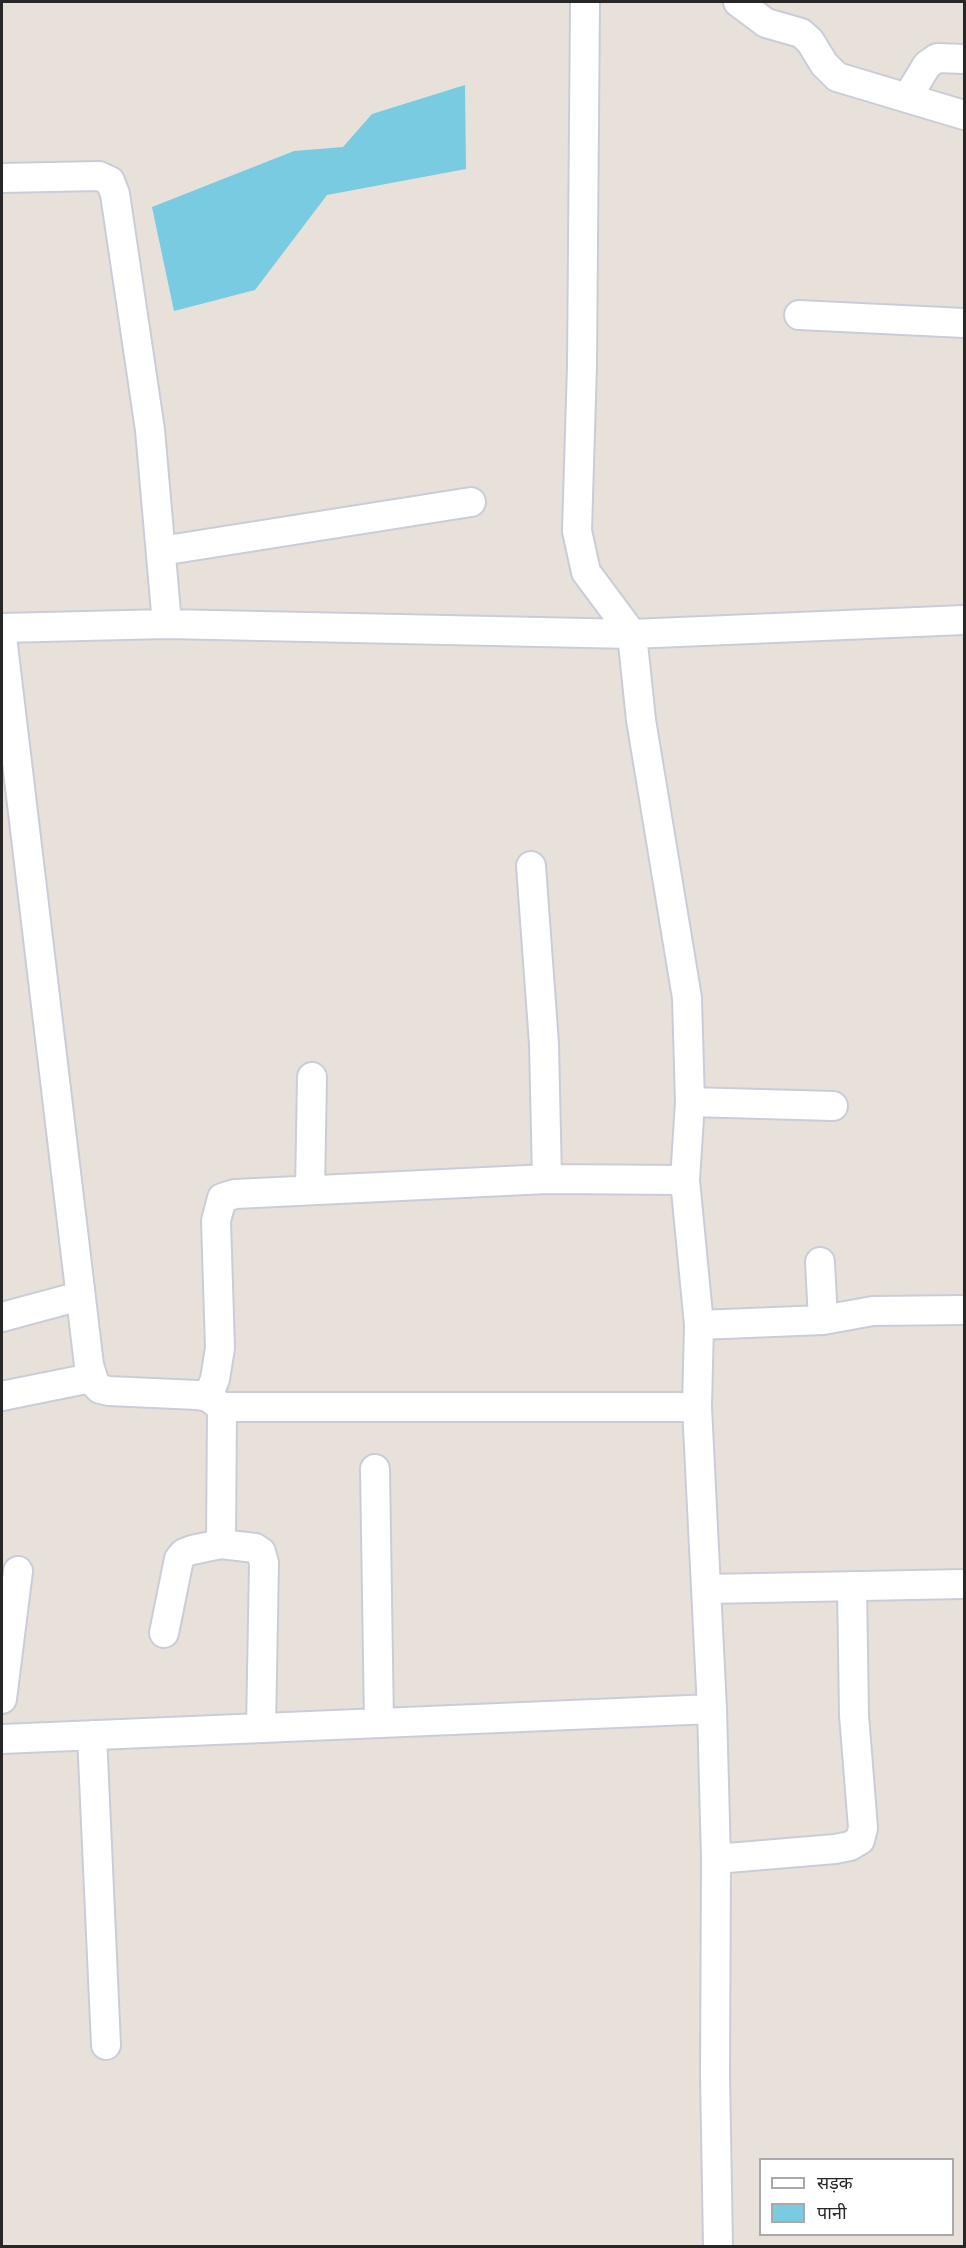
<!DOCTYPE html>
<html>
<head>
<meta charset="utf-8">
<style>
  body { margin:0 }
  #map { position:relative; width:966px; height:2248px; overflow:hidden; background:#e8e1da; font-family:Jost,"Noto Sans Devanagari",sans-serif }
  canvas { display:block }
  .frame { position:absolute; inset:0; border:3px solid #272727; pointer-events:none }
  .legend { position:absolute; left:759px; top:2158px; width:195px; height:78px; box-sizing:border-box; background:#fff; border:2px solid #a9a9a9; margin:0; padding:8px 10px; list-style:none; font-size:18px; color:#272727 }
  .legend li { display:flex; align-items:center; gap:12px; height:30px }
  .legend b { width:30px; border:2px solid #a9a9a9 }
</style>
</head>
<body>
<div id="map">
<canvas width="966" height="2248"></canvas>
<div class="frame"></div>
<ul class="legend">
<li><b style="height:8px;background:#fff"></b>सड़क</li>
<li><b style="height:16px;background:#78cbe0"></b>पानी</li>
</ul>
</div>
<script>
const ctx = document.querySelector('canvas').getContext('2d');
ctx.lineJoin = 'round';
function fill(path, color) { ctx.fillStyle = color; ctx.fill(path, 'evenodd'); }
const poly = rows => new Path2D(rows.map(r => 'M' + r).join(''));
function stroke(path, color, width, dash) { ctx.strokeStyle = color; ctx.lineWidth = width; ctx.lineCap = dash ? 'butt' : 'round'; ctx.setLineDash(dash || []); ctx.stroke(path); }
fill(poly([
  [465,85,466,169,327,195,255,290,174,311,152,207,294,151,343,147,372,114]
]), '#78cbe0');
const minor = poly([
  [585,2,582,365,577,531,586,572,632,634,641,720,687,998,690,1102,685,1180,699,1325,697,1407,712,1709,716,1859,715,2075,718,2246],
  [738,2,766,23,801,33,810,41,824,64,837,77,964,115],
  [907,98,927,65,937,58,964,59],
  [2,178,99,176,110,181,115,194,150,430,167,624],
  [799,315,964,323],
  [161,551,471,502],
  [2,628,167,624,632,634,964,620],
  [2,637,89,1365,95,1384,100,1389,109,1391,197,1395,208,1397,222,1407,697,1407],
  [531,866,544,1044,547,1179],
  [690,1102,833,1106],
  [310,1190,312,1077],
  [820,1262,823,1320],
  [2,1317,80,1296],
  [699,1325,823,1320,873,1311,964,1310],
  [2,1396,91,1378],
  [208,1397,215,1379,220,1348,216,1221,222,1198,235,1194,547,1179,685,1180],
  [375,1469,379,1723],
  [221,1544,255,1548,261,1552,264,1563,261,1728],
  [707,1589,964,1584],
  [164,1633,179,1559,184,1553,192,1550,221,1544,222,1407],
  [2,1699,18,1571],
  [92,1735,106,2045],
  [2,1739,712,1709],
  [716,1859,835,1849,850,1846,860,1840,863,1828,854,1715,852,1586]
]);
stroke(minor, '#c9cdd8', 32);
stroke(minor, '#fff', 28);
</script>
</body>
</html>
